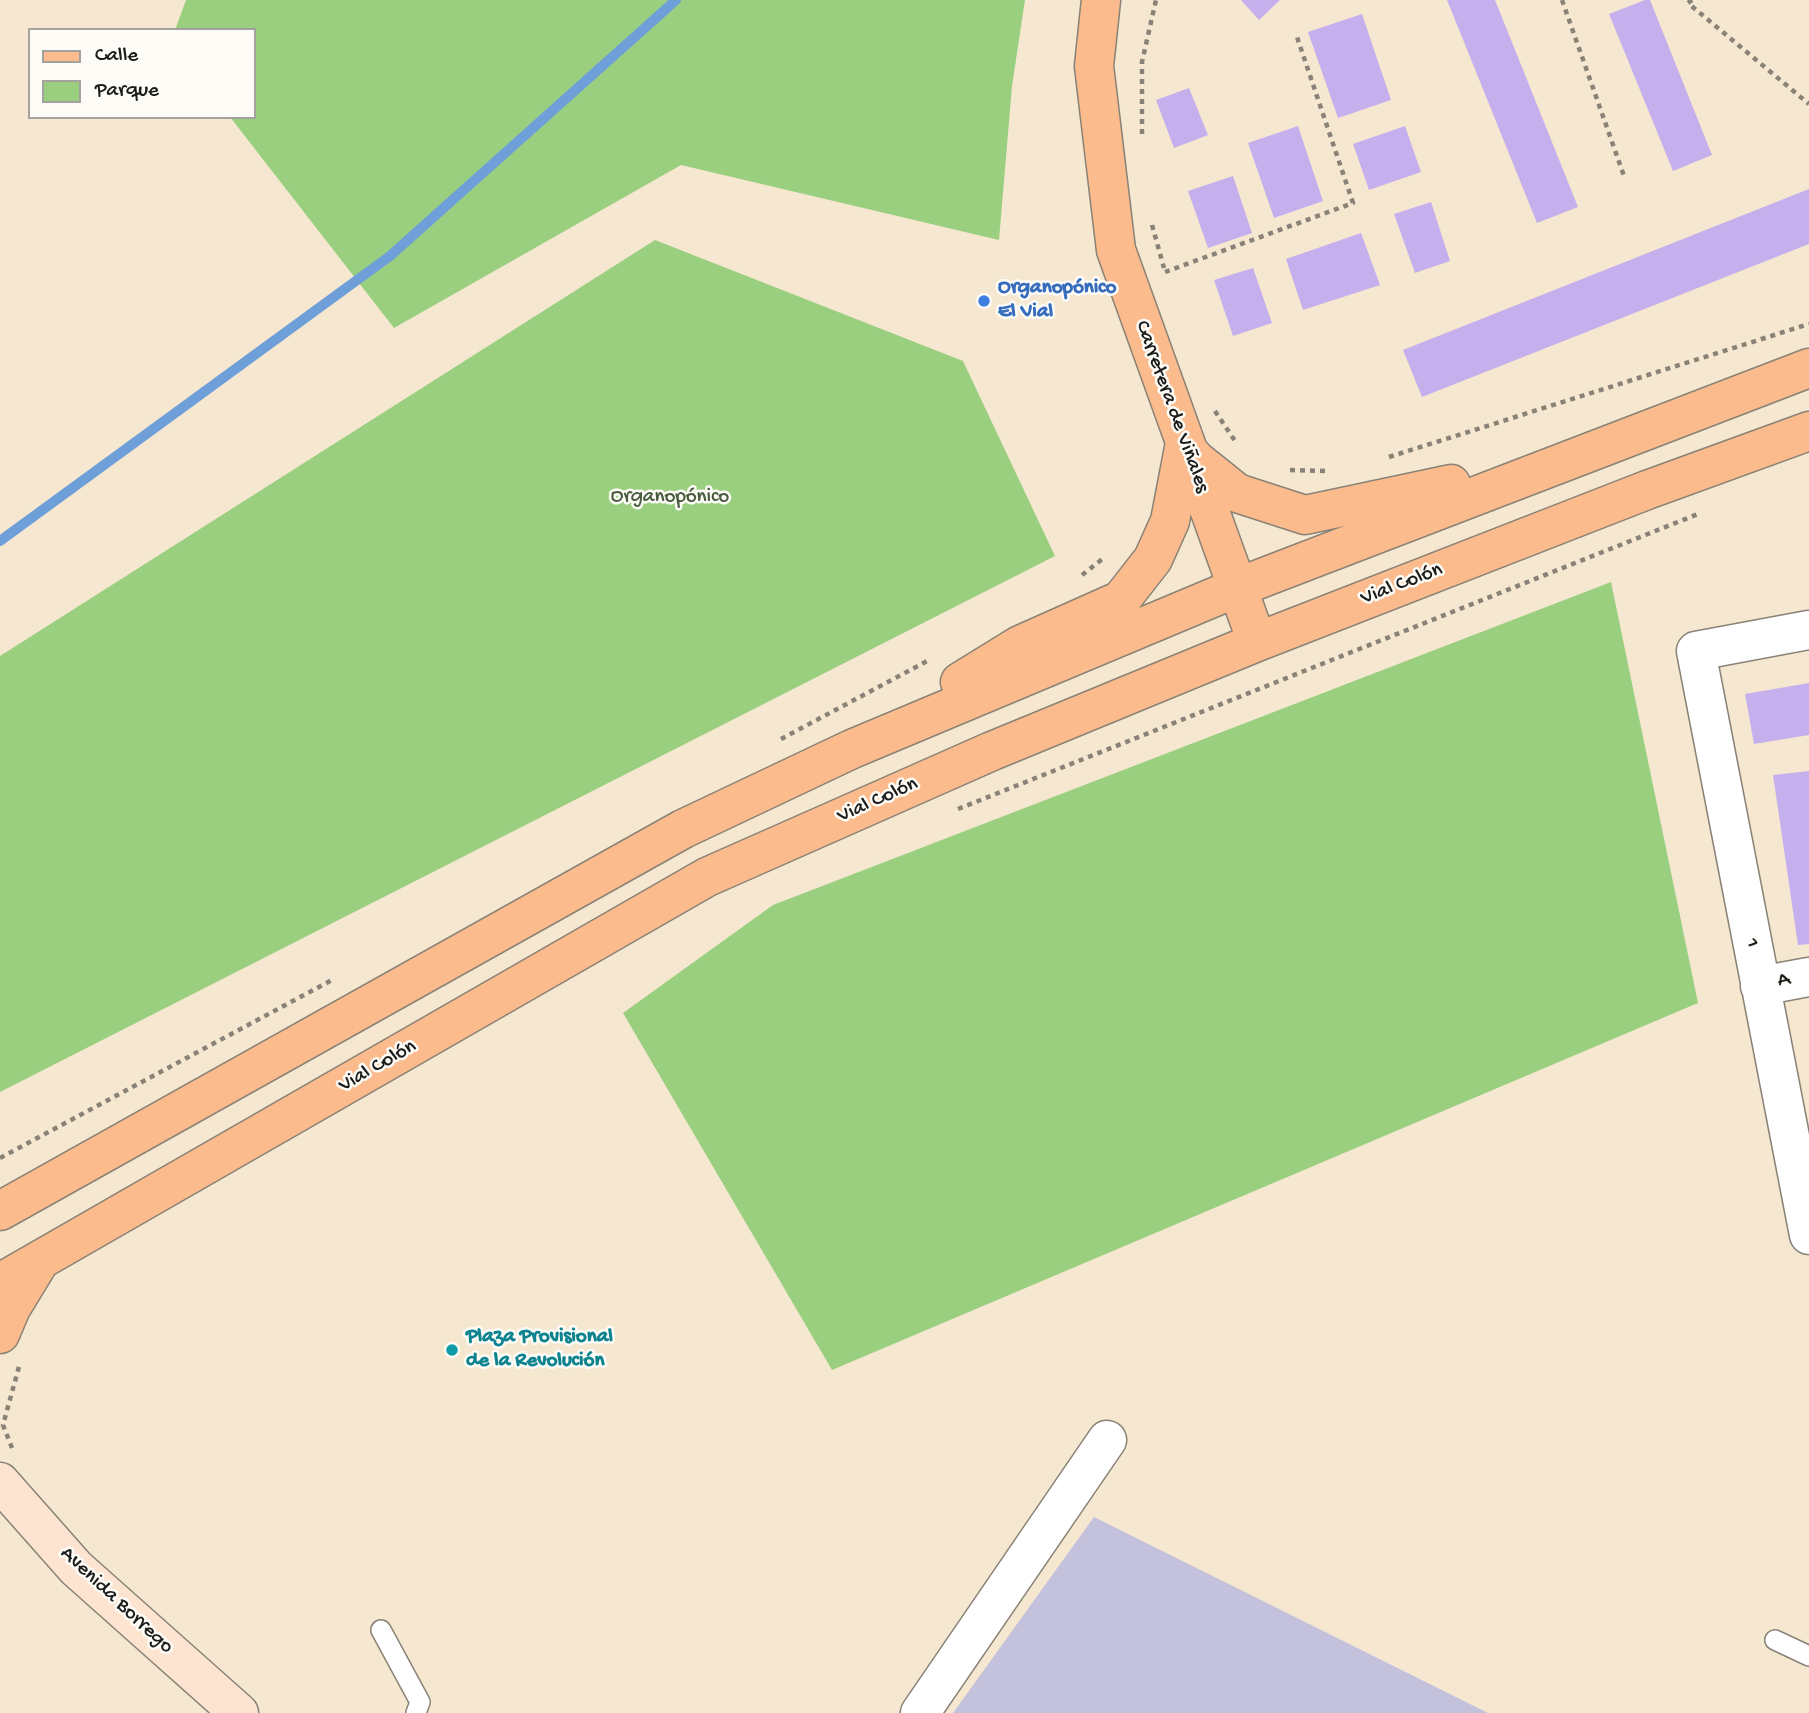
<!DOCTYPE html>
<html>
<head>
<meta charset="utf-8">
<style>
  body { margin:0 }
  #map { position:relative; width:1809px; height:1713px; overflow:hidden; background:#f6e7d1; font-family:"Gochi Hand",sans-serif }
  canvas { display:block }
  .legend { position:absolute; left:28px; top:28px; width:228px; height:91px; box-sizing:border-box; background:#fdfcf7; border:2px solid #a3a29f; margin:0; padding:9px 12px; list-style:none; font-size:21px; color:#1c1c1c }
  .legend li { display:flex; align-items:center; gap:14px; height:35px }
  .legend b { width:35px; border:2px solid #a3a29f }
</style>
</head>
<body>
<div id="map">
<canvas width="1809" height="1713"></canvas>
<ul class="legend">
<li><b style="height:9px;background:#fbbb8c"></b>Calle</li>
<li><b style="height:19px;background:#9bcf80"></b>Parque</li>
</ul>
</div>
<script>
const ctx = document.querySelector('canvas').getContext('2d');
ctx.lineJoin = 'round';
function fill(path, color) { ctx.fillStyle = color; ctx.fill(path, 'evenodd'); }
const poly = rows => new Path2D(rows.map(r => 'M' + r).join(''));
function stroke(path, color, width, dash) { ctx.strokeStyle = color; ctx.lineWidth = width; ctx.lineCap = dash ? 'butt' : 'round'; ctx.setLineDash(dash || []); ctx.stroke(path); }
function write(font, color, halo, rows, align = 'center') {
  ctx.font = font + ' "Gochi Hand",sans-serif'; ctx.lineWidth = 5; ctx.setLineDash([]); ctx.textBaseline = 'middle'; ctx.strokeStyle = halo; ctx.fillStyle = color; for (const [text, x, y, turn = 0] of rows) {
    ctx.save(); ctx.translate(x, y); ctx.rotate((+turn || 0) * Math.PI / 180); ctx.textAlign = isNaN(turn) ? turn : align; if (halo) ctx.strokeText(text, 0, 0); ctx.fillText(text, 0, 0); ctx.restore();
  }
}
fill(poly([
  [1094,1517,1488,1713,953,1713]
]), '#c3c1db');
fill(poly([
  [186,0,1025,0,1012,86,999,240,681,165,394,328,230,117,254,117,254,30,175,30],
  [655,240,963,361,1055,556,0,1092,0,656],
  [1611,582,1698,1003,832,1370,623,1013,773,905]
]), '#9bcf80');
stroke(poly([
  [0,541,390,256,676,0]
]), '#6f9fd9', 10);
fill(poly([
  [1241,0,1280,0,1259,20],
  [1447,0,1495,0,1578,207,1537,223],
  [1645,0,1650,0,1712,155,1673,171,1609,14],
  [1362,14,1391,100,1338,118,1308,32],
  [1189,88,1208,135,1174,148,1156,100],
  [1298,126,1323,201,1274,218,1248,143],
  [1405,126,1421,172,1369,190,1353,144],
  [1233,176,1252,233,1208,248,1188,191],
  [1809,189,1809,244,1422,397,1403,350],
  [1431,202,1450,261,1415,273,1394,214],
  [1361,233,1380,285,1303,310,1286,259],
  [1253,268,1272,323,1233,336,1214,280],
  [1809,683,1809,735,1754,744,1745,694],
  [1809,771,1809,944,1798,945,1773,775]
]), '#c5afec');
const lane = poly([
  [381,1630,420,1702,416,1713],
  [1775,1640,1809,1656]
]);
const street = poly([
  [1809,630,1696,651,1809,1235],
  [1760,986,1809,977],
  [920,1713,1107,1440]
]);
const secondary = poly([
  [0,1482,76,1568,239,1713]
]);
const primary = poly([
  [1101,0,1094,66,1116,250,1257,642],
  [1187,450,1196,460,1237,493,1305,515,1451,484],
  [960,682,1020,645,1121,600,1153,559,1170,521,1184,448],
  [0,1211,683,829,852,749,1236,588,1809,368],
  [0,1283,707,877,992,751,1257,642,1647,490,1809,431],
  [0,1334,11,1308,39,1262]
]);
stroke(lane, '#898276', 22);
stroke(street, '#898276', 41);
stroke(secondary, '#898276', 41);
stroke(primary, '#898276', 41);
stroke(poly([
  [1562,0,1624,176],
  [1692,0,1688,3,1809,104],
  [1142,134,1142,62,1156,0],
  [1152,225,1164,268],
  [1165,272,1353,203,1297,37],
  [1215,411,1237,444],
  [1389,457,1809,324],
  [1290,470,1326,471],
  [1082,575,1105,557],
  [781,739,931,659],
  [958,809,1698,514],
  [0,1158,332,980],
  [12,1448,3,1425,20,1363]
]), '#898276', 4.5, [5, 5]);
stroke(lane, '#fff', 19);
stroke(street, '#fff', 38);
stroke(secondary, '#fde4d1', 38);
stroke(primary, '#fbbb8c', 38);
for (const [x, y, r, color] of [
  [984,301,7,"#3f7fe0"],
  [452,1350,7,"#0f9aa8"]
]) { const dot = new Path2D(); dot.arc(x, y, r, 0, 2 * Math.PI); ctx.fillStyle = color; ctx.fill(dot); stroke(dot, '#fdfcf7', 2.5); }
write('bold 21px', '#366cbe', '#fdfcf7', [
  ["Organopónico",998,289],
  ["El Vial",998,313]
], 'left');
write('21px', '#1c1c1c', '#fdfcf7', [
  ["Carretera de Viñales",1171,407,70],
  ["Vial Colón",1402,585,-21],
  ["Vial Colón",878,801,-24],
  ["1",1751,943,79],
  ["A",1784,981,-10],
  ["Vial Colón",378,1067,-30],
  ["Avenida Borrego",116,1601,43]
]);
write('21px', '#485b3f', '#fdfcf7', [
  ["Organopónico",670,498]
]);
write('bold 21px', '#0d838f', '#fdfcf7', [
  ["Plaza Provisional",466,1338],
  ["de la Revolución",466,1362]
], 'left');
</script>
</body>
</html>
